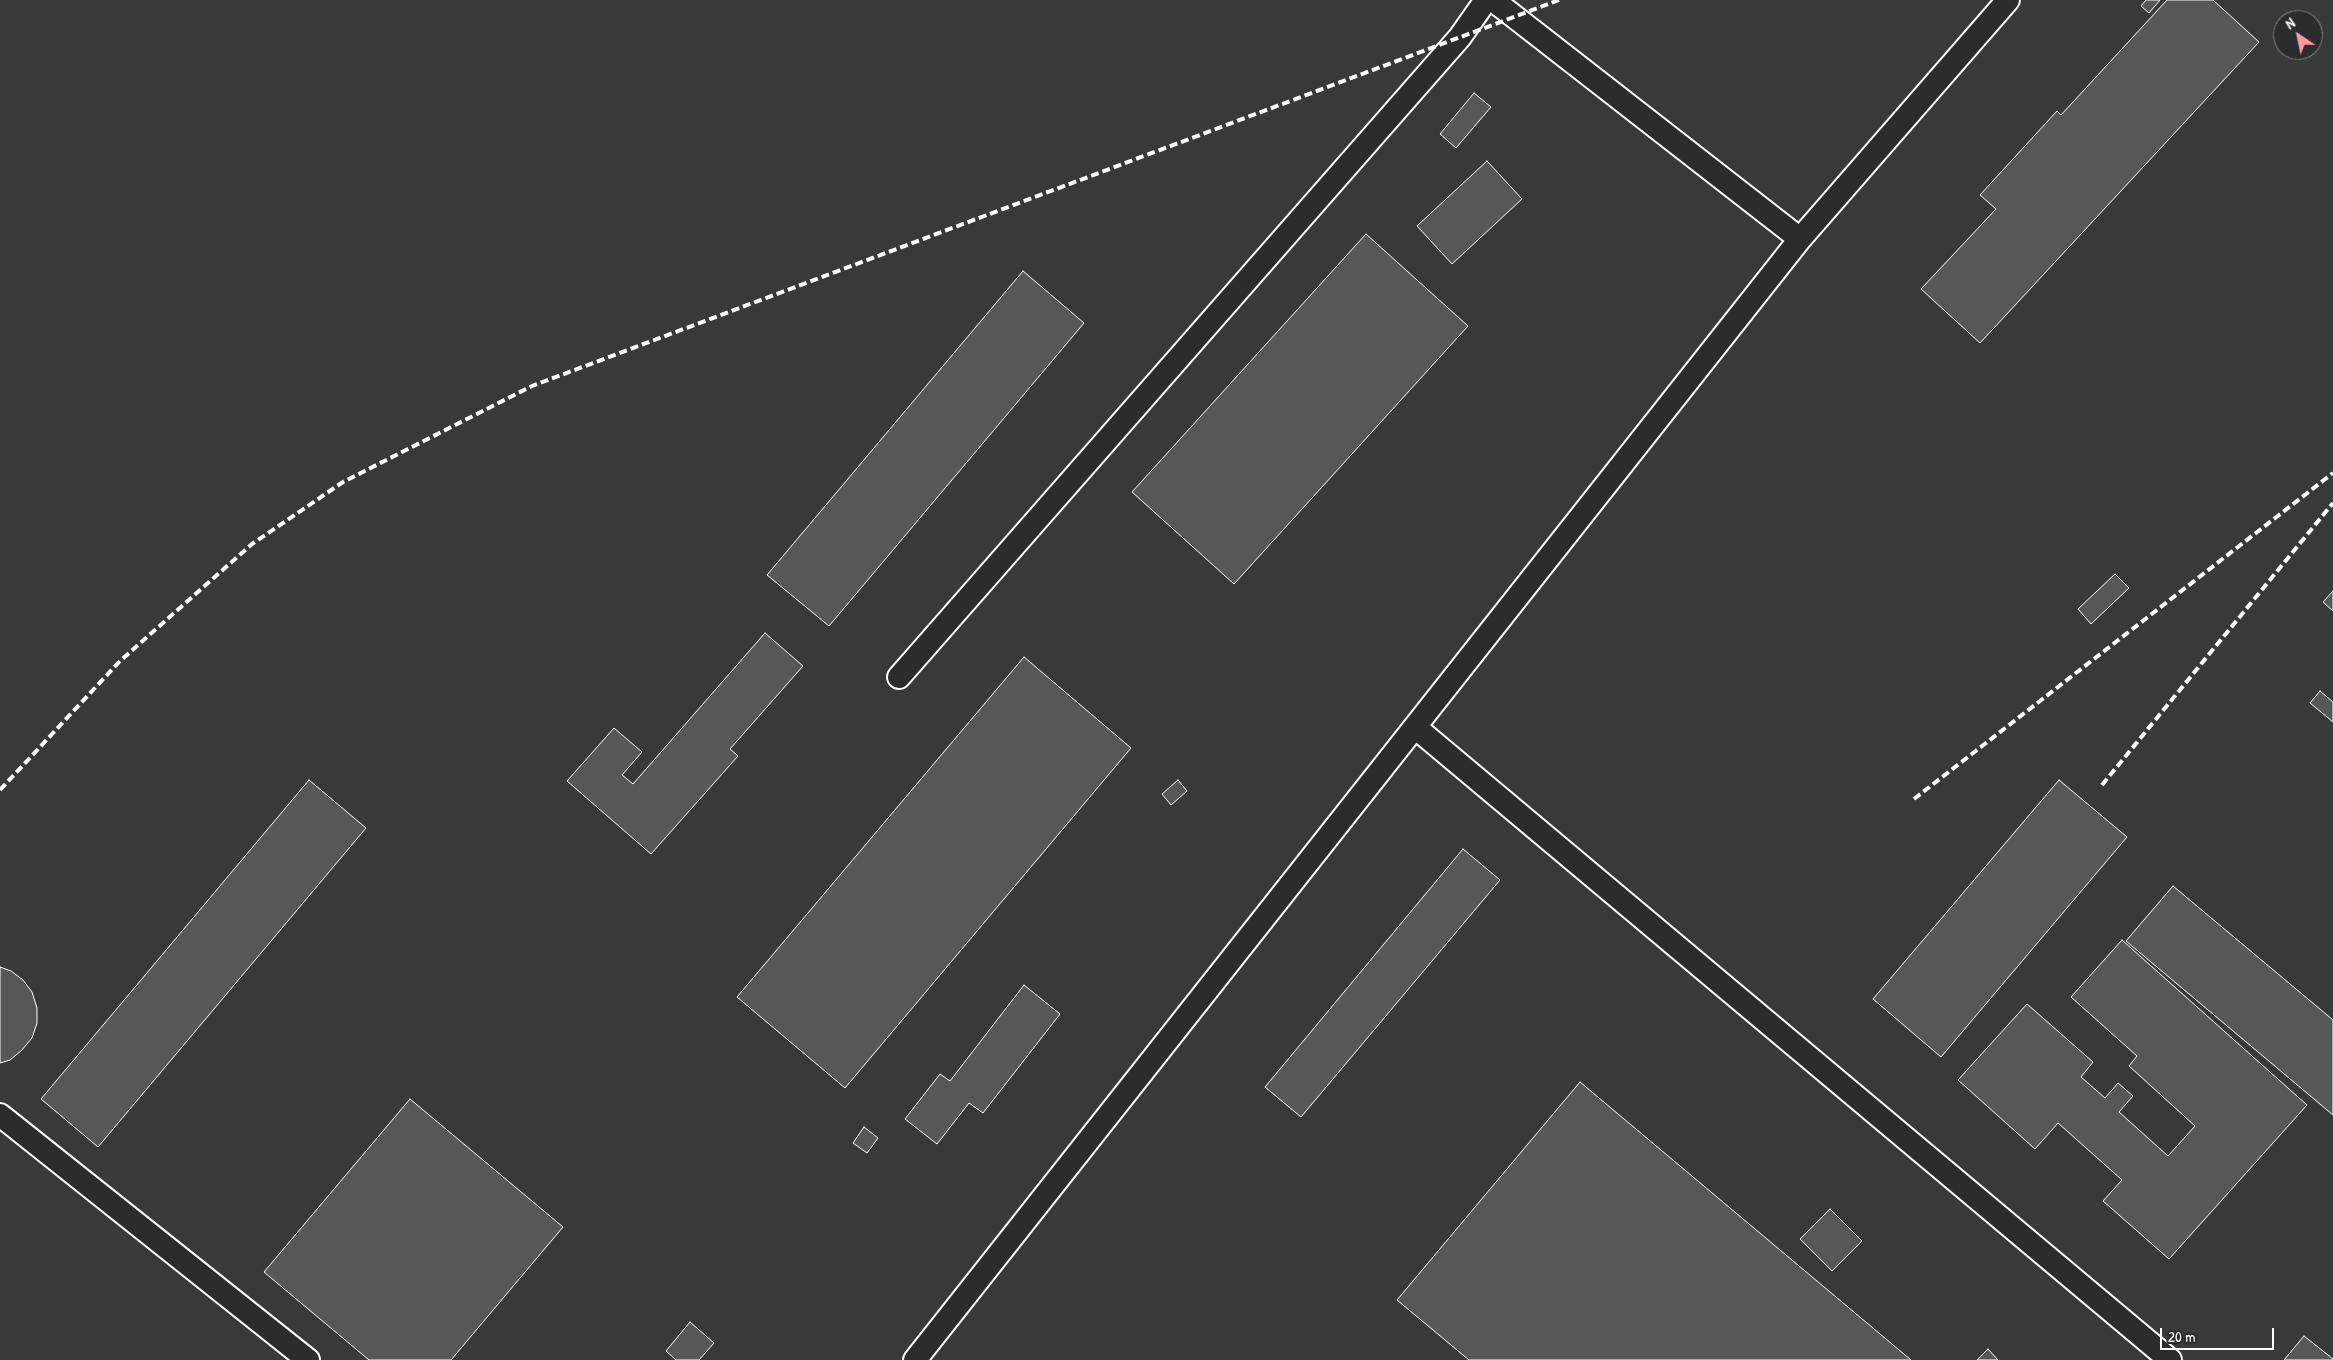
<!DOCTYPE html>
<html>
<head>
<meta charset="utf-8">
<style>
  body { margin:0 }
  #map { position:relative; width:2333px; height:1360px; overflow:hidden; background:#2a2d2e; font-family:"Patrick Hand",sans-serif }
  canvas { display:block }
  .north { position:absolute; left:2273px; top:10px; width:50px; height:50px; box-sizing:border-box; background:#2a2d2e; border:1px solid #7f8182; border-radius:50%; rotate:326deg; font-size:14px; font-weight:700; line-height:20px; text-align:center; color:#fff }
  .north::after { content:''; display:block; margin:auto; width:18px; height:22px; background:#ff9aa2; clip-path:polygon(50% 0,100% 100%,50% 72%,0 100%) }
  .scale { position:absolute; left:2160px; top:1328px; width:114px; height:22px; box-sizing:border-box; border:2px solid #fff; border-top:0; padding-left:6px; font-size:15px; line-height:18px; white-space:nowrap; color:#fff; -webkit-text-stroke:4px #2a2d2e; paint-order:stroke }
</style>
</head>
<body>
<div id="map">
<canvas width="2333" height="1360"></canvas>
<div class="north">N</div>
<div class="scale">20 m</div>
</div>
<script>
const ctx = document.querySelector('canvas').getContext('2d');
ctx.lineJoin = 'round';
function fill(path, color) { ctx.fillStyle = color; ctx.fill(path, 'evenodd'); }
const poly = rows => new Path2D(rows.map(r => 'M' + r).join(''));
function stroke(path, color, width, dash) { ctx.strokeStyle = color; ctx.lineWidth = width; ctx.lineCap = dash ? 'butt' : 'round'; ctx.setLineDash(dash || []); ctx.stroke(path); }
fill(poly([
  [0,0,2333,0,2333,1360,0,1360],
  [2283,20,2313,20,2313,50,2283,50]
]), '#373a3b');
const building = poly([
  [2146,0,2160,0,2149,13,2141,6,2146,0],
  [2167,0,2213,0,2259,42,1980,343,1921,289,1996,209,1980,195,2057,111,2061,115,2167,0],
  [1474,93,1491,107,1456,148,1440,134,1474,93],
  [1487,161,1522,199,1452,264,1417,226,1487,161],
  [1366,234,1468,326,1234,584,1132,492,1366,234],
  [1023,271,1084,323,829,626,767,575,1023,271],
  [2115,574,2129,588,2091,624,2078,609,2115,574],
  [2333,591,2333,611,2323,602,2333,591],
  [765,633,803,666,730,749,738,756,651,854,567,781,614,728,642,752,622,775,633,784,765,633],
  [1024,657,1131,748,845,1088,737,997,1024,657],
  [2320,691,2333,702,2333,722,2310,703,2320,691],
  [309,780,366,828,98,1147,41,1099,309,780],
  [1178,780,1187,791,1171,805,1162,794,1178,780],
  [2059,780,2127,837,1941,1057,1873,999,2059,780],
  [1463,849,1500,880,1301,1117,1265,1087,1463,849],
  [2173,886,2333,1020,2333,1115,2126,941,2173,886],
  [2122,940,2307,1105,2169,1259,2103,1201,2122,1180,2058,1123,2035,1149,1958,1080,2027,1004,2093,1062,2081,1077,2105,1098,2118,1083,2133,1096,2119,1112,2168,1156,2195,1126,2129,1066,2137,1056,2071,997,2122,940],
  [0,967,11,971,23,980,32,992,37,1008,37,1023,32,1038,22,1050,10,1060,0,1063,0,967],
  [1024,985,1060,1014,983,1113,969,1103,937,1144,905,1119,940,1074,950,1081,1024,985],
  [1580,1082,1911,1360,1469,1360,1397,1300,1580,1082],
  [410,1099,563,1227,451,1360,369,1360,264,1272,410,1099],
  [864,1127,878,1138,867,1153,853,1143,864,1127],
  [1830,1209,1862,1241,1832,1271,1800,1239,1830,1209],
  [690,1322,714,1343,699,1360,676,1360,666,1351,690,1322],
  [2304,1336,2333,1359,2333,1360,2284,1360,2304,1336],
  [1988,1349,1998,1360,1977,1360,1988,1349]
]);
fill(building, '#555758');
stroke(building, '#fff', 1);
const service = poly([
  [1493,0,1800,239],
  [899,677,1460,37,1486,0],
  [1415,727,2170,1360],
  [0,1115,308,1360],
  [915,1360,1800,239,2008,0]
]);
stroke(service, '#fff', 26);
stroke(service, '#2a2d2e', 22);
stroke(poly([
  [2102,785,2333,503],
  [0,790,120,661,252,544,343,482,532,386,1559,0],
  [1914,799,2333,473]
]), '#fff', 4, [8, 4]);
</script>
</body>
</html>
